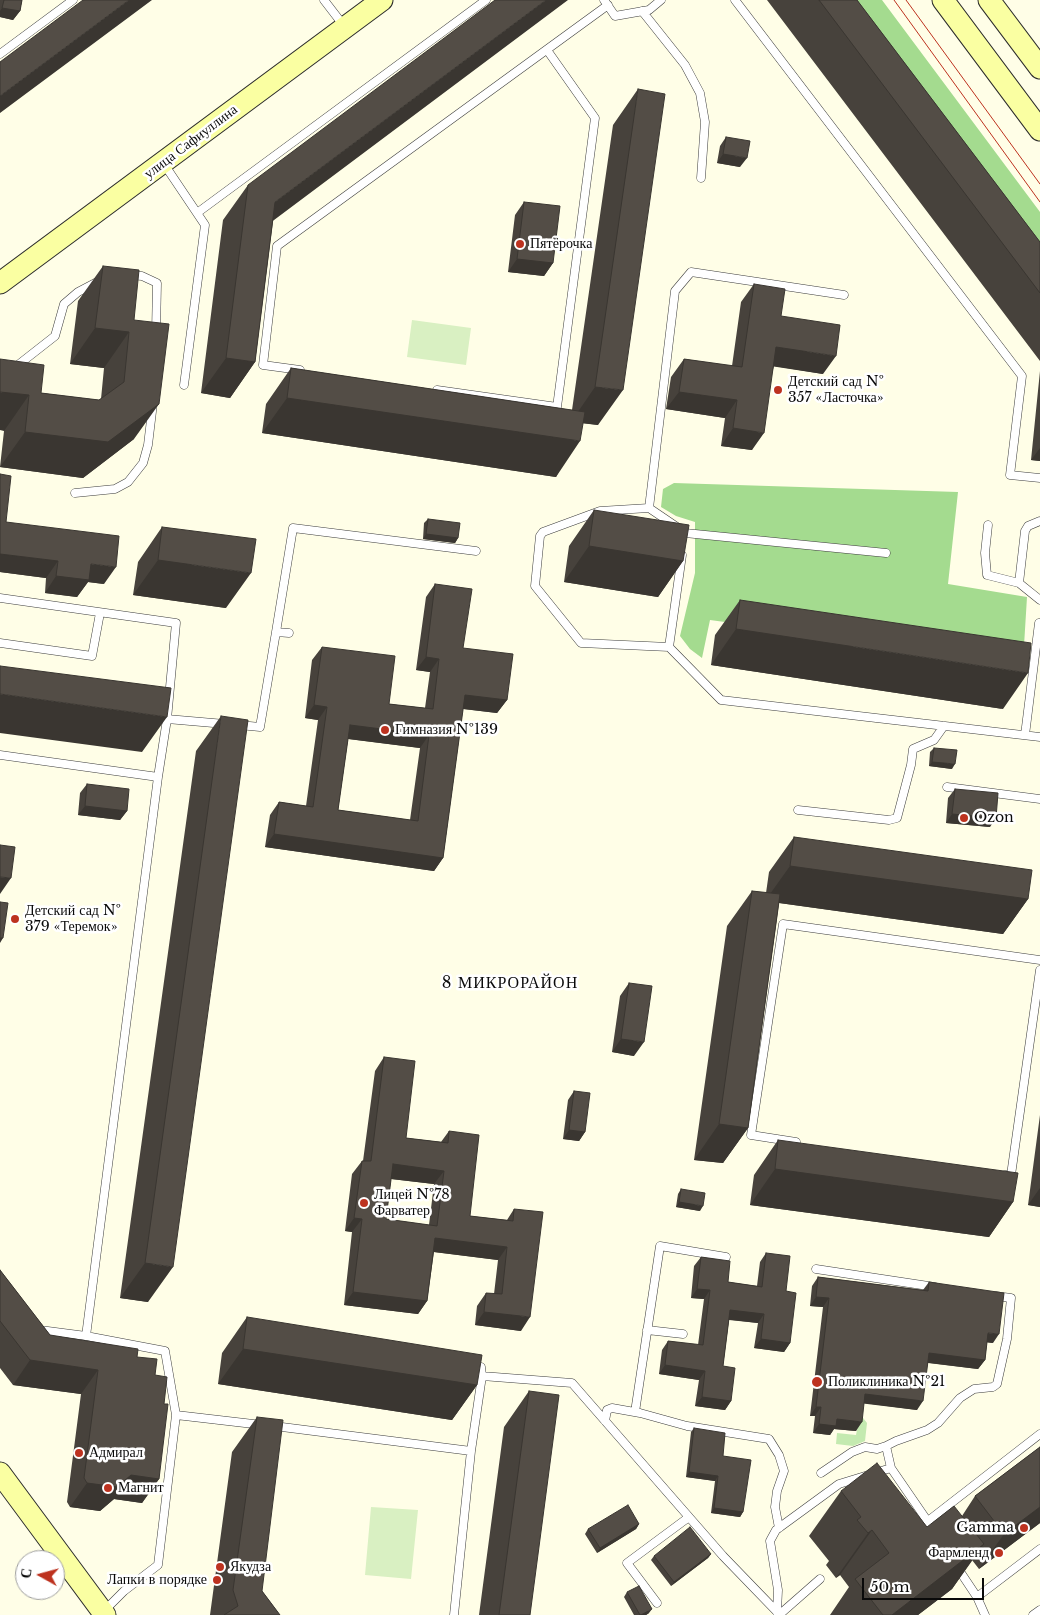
<!DOCTYPE html>
<html>
<head>
<meta charset="utf-8">
<style>
  body { margin:0 }
  #map { position:relative; width:1040px; height:1615px; overflow:hidden; background:#fffee7; font-family:"Libre Baskerville",serif }
  canvas { display:block }
  .north { position:absolute; left:15px; top:1550px; width:50px; height:50px; box-sizing:border-box; background:#fff; border:1px solid #9d9d9d; border-radius:50%; rotate:277deg; font-size:14px; font-weight:700; line-height:20px; text-align:center; color:#0a0a0a }
  .north::after { content:''; display:block; margin:auto; width:18px; height:22px; background:#bd321f; clip-path:polygon(50% 0,100% 100%,50% 72%,0 100%) }
  .scale { position:absolute; left:862px; top:1578px; width:122px; height:22px; box-sizing:border-box; border:2px solid #0a0a0a; border-top:0; padding-left:6px; font-size:15px; line-height:18px; white-space:nowrap; color:#0a0a0a; -webkit-text-stroke:4px #fff; paint-order:stroke }
</style>
</head>
<body>
<div id="map">
<canvas width="1040" height="1615"></canvas>
<div class="north">С</div>
<div class="scale">50 m</div>
</div>
<script>
const ctx = document.querySelector('canvas').getContext('2d');
ctx.lineJoin = 'round';
function fill(path, color) { ctx.fillStyle = color; ctx.fill(path, 'evenodd'); }
const poly = rows => new Path2D(rows.map(r => 'M' + r).join(''));
function stroke(path, color, width, dash) { ctx.strokeStyle = color; ctx.lineWidth = width; ctx.lineCap = dash ? 'butt' : 'round'; ctx.setLineDash(dash || []); ctx.stroke(path); }
function write(font, color, halo, rows, align = 'center') {
  ctx.font = font + ' "Libre Baskerville",serif'; ctx.lineWidth = 5; ctx.setLineDash([]); ctx.textBaseline = 'middle'; ctx.strokeStyle = halo; ctx.fillStyle = color; for (const [text, x, y, turn = 0] of rows) {
    ctx.save(); ctx.translate(x, y); ctx.rotate((+turn || 0) * Math.PI / 180); ctx.textAlign = isNaN(turn) ? turn : align; if (halo) ctx.strokeText(text, 0, 0); ctx.fillText(text, 0, 0); ctx.restore();
  }
}
fill(poly([
  [860,1414,867,1423,865,1441,853,1446,836,1444,837,1433,856,1435]
]), '#c4eab0');
fill(poly([
  [829,0,882,0,1040,212,1040,282],
  [674,483,958,492,948,584,1027,597,1023,662,710,620,702,658,690,649,680,636,695,573,695,522,676,516,661,507,663,489]
]), '#a4db8f');
fill(poly([
  [412,320,471,328,466,365,407,357],
  [371,1507,418,1510,411,1579,365,1575]
]), '#d9f0c2');
const lane = poly([
  [324,0,344,26],
  [604,0,615,16,649,10,661,0],
  [735,0,1022,376,1010,475,1040,478],
  [642,11,685,65,700,93,705,122,701,178],
  [0,54,73,0],
  [164,164,205,225,184,385],
  [197,213,486,0],
  [129,275,142,276,157,283,156,332],
  [300,370,263,365,277,246,608,5],
  [0,375,18,365,55,336,64,304,78,292,97,282],
  [437,390,557,407,595,118,547,50],
  [75,493,115,489,128,482,143,463,148,445,153,403],
  [649,508,600,511,543,532,540,536,535,586,581,643,669,647,721,700,1040,737],
  [988,525,985,553,987,575,1019,583,1040,600],
  [677,527,649,508,675,291,691,272,844,295],
  [685,533,886,553],
  [1019,583,1025,531,1028,526,1040,521],
  [0,598,176,623,167,719,158,777,0,755],
  [276,632,293,528,476,551],
  [0,643,92,656,100,613],
  [669,647,682,555],
  [167,719,225,724],
  [239,725,260,727,276,632,289,633],
  [1025,735,1039,623],
  [947,787,1040,799],
  [798,810,889,820,897,818,911,765,913,749,934,740,944,726],
  [796,1142,751,1135,783,924,1040,960],
  [1005,1175,1011,1175,1040,970],
  [816,1269,935,1287],
  [39,1328,40,1330,86,1336,165,1351,176,1415,262,1425],
  [647,1330,683,1334],
  [86,1336,158,777],
  [482,1376,572,1383,723,1556,780,1615],
  [635,1412,660,1246,726,1257],
  [605,1421,607,1410,612,1408,640,1413,687,1426,769,1439,779,1455,784,1471,777,1491,775,1507,779,1528],
  [274,1426,471,1451,482,1376,481,1367],
  [821,1473,852,1452,865,1447,877,1449,886,1446],
  [928,1521,1040,1434],
  [935,1532,891,1468,886,1446,896,1441,927,1430,938,1423,960,1398,974,1389,993,1387,997,1384,1007,1339,1011,1298,996,1296],
  [957,1567,977,1597,985,1615],
  [977,1597,1040,1549],
  [657,1603,627,1563,689,1517],
  [104,1611,124,1591,158,1565,176,1415],
  [777,1612,778,1590,770,1541,776,1530,839,1484,891,1468],
  [454,1615,471,1451],
  [779,1615,820,1579],
  [1033,1615,1040,1610]
]);
const secondary = poly([
  [943,0,1040,130],
  [989,0,1040,68],
  [0,283,382,0],
  [0,1473,105,1615]
]);
stroke(lane, '#3d3d3d', 9);
stroke(secondary, '#2c2c2c', 23);
stroke(lane, '#fff', 8);
stroke(secondary, '#faffa2', 21);
stroke(poly([
  [894,0,1040,202],
  [906,0,1040,184]
]), '#bd321f', 1);
fill(poly([
  [0,0,22,0,20,11,13,20,0,17],
  [767,0,857,0,1040,242,1040,361],
  [638,89,598,425,583,423,556,477,262,433,266,404,291,368,572,410,613,125],
  [726,137,740,167,717,163,720,146],
  [248,185,273,221,255,362,230,398,201,393,223,220],
  [524,202,553,263,544,276,508,272,515,215],
  [103,266,134,320,134,439,83,478,0,467,4,431,0,359,41,393,99,400,101,399,104,368,70,364,78,301],
  [754,284,781,316,823,374,774,366,752,450,721,446,725,418,666,409,671,377,684,359,732,366,741,302],
  [1040,371,1040,461,1031,460],
  [0,474,6,522,104,584,88,582,77,597,45,593,46,578,0,572],
  [594,510,683,561,658,597,564,582,569,546],
  [428,519,458,538,455,543,423,539,424,523],
  [162,527,226,608,133,595,138,562],
  [435,584,463,648,507,700,497,713,463,709,443,858,434,871,265,847,270,815,279,802,306,806,318,720,305,718,312,660,322,647,389,704,425,708,430,672,416,670,426,597],
  [348,739,420,748,410,820,338,810],
  [740,600,1003,709,711,665,715,635],
  [221,716,148,1302,120,1298,196,751],
  [934,748,952,769,929,766,930,752],
  [87,784,127,811,120,820,78,815,80,793],
  [955,789,990,827,946,823,948,798],
  [794,837,1028,899,1003,934,779,903,748,1128,723,1163,694,1160,727,926,752,891,766,893,769,872],
  [629,983,634,1056,612,1052,620,996],
  [384,1057,406,1138,441,1142,449,1131,470,1216,507,1220,514,1209,521,1331,475,1325,477,1306,486,1293,494,1294,498,1260,434,1252,427,1301,418,1314,344,1305,352,1232,345,1231,352,1174,362,1161,363,1161,375,1071],
  [391,1179,434,1184,429,1225,386,1219],
  [574,1091,585,1132,579,1141,563,1139,568,1100],
  [1040,1115,1040,1207,1028,1205],
  [778,1140,1013,1202,989,1237,750,1205,754,1175],
  [681,1189,700,1211,676,1207,678,1194],
  [766,1253,786,1291,790,1343,784,1352,754,1348,758,1323,729,1320,723,1366,731,1401,725,1410,695,1406,699,1380,659,1374,662,1350,668,1341,698,1345,704,1299,691,1298,694,1266,701,1257,728,1282,757,1286,760,1262],
  [0,1270,50,1335,137,1357,155,1375,164,1404,159,1479,142,1503,114,1499,100,1511,70,1507,67,1502,81,1394,13,1385,0,1368],
  [818,1277,923,1290,929,1282,993,1343,987,1342,985,1360,978,1369,928,1363,917,1410,864,1403,856,1431,834,1429,830,1435,813,1433,815,1416,810,1416,823,1307,810,1306,812,1286],
  [247,1317,477,1385,452,1420,218,1384,222,1353],
  [529,1391,530,1615,479,1615,504,1427],
  [257,1417,262,1591,280,1615,210,1615,232,1452],
  [694,1428,743,1512,740,1517,711,1513,715,1481,686,1477,691,1432],
  [1040,1447,1040,1523,979,1569,972,1560,952,1589,918,1615,830,1615,849,1587,840,1575,836,1578,826,1565,829,1561,809,1536,841,1491,927,1527,962,1516,975,1496],
  [639,1524,636,1529,597,1553,585,1534,588,1529],
  [711,1554,708,1558,671,1586,651,1560,654,1556],
  [627,1592,649,1613,646,1615,634,1615,624,1597]
]), '#47423c');
fill(poly([
  [129,0,152,0,0,113,0,96],
  [546,0,568,0,250,238,275,202],
  [2,8,20,11,13,20,0,17,0,11],
  [723,154,747,158,740,167,717,163],
  [517,259,553,263,544,276,508,272],
  [95,328,129,332,104,368,70,364],
  [776,347,836,356,823,374,764,365],
  [226,358,255,362,230,398,201,393],
  [595,387,623,390,598,425,571,422],
  [0,392,29,395,4,431,0,430],
  [679,392,737,400,725,418,666,409],
  [287,398,580,441,556,477,262,433],
  [159,404,134,439,83,478,0,467,25,432],
  [733,428,764,433,752,450,721,446],
  [1040,448,1040,461,1031,460],
  [426,534,458,538,455,543,423,539],
  [589,546,683,561,658,597,564,582],
  [0,554,58,561,46,578,0,572],
  [158,560,251,573,226,608,133,595],
  [91,564,116,567,104,584,88,582,77,597,45,593,56,576],
  [736,629,1028,673,1003,709,711,665],
  [426,657,439,659,430,672,416,670],
  [0,694,167,717,142,752,0,733],
  [465,695,507,700,497,713,456,708],
  [314,705,327,707,318,720,305,718],
  [350,725,429,735,420,748,341,738],
  [932,762,955,764,952,769,929,766],
  [85,806,127,811,120,820,78,815],
  [952,814,996,818,990,827,946,823],
  [274,834,443,858,434,871,265,847],
  [790,866,1028,899,1003,934,765,901],
  [0,877,11,878,0,894],
  [0,938,3,938,0,943],
  [621,1039,644,1042,634,1056,612,1052],
  [719,1124,748,1128,723,1163,694,1160],
  [569,1130,585,1132,579,1141,563,1139],
  [393,1164,444,1171,434,1184,383,1178],
  [775,1169,1013,1202,989,1237,750,1205],
  [1040,1188,1040,1207,1028,1205],
  [679,1202,703,1206,700,1211,676,1207],
  [354,1218,362,1219,352,1232,345,1231],
  [435,1238,507,1247,498,1260,426,1251],
  [145,1263,173,1267,148,1302,120,1298],
  [697,1289,710,1290,704,1299,691,1298],
  [353,1292,427,1301,418,1314,344,1305],
  [816,1297,829,1298,823,1307,810,1306],
  [730,1310,764,1314,758,1323,724,1319],
  [484,1312,530,1317,521,1331,475,1325],
  [988,1333,999,1334,993,1343,982,1342],
  [761,1339,790,1343,784,1352,754,1348],
  [243,1349,477,1385,452,1420,218,1384],
  [929,1353,985,1360,978,1369,922,1362],
  [30,1360,98,1370,81,1394,13,1385],
  [665,1365,705,1371,699,1380,659,1374],
  [865,1394,923,1401,917,1410,859,1403],
  [702,1397,731,1401,725,1410,695,1406],
  [816,1407,821,1407,815,1416,810,1416],
  [837,1419,862,1422,856,1431,834,1429,830,1435,813,1433,819,1424],
  [689,1472,718,1476,715,1481,686,1477],
  [131,1475,159,1479,142,1503,114,1499,100,1511,70,1507,87,1483],
  [1040,1507,1040,1523,979,1569,1004,1534],
  [714,1508,743,1512,740,1517,711,1513],
  [639,1524,636,1529,597,1553,600,1548],
  [872,1530,840,1575,836,1578,868,1533],
  [984,1544,952,1589,918,1615,892,1615],
  [711,1554,708,1558,671,1586,674,1582],
  [652,1609,649,1613,646,1615,641,1615]
]), '#3a3631');
const building = poly([
  [4,0,22,0,20,11,2,8,4,0],
  [83,0,129,0,0,96,0,62,83,0],
  [495,0,546,0,275,202,255,362,226,358,248,185,495,0],
  [819,0,857,0,1040,242,1040,293,819,0],
  [638,89,665,94,623,390,595,387,638,89],
  [726,137,750,141,747,158,723,154,726,137],
  [524,202,560,206,553,263,517,259,524,202],
  [103,266,139,270,134,320,169,324,159,404,108,442,25,432,29,395,0,392,0,359,44,365,41,393,99,400,124,382,129,332,95,328,103,266],
  [754,284,785,289,781,316,840,325,836,356,776,347,764,433,733,428,737,400,679,392,684,359,742,367,754,284],
  [291,368,585,412,580,441,287,398,291,368],
  [0,474,11,476,6,522,119,536,116,567,91,564,89,580,56,576,58,561,0,554,0,474],
  [594,510,689,525,683,561,589,546,594,510],
  [428,519,460,523,458,538,426,534,428,519],
  [162,527,256,539,251,573,158,560,162,527],
  [435,584,472,589,463,648,513,654,507,700,465,695,443,858,274,834,279,802,313,807,327,707,314,705,322,647,395,656,389,704,433,709,439,659,426,657,435,584],
  [350,725,429,735,418,821,338,810,350,725],
  [740,600,1031,643,1028,673,736,629,740,600],
  [0,666,171,688,167,717,0,694,0,666],
  [221,716,248,720,173,1267,145,1263,221,716],
  [934,748,957,750,955,764,932,762,934,748],
  [87,784,129,789,127,811,85,806,87,784],
  [955,789,998,793,996,818,952,814,955,789],
  [794,837,1032,870,1028,899,790,866,794,837],
  [0,845,15,847,11,878,0,877,0,845],
  [752,891,780,894,748,1128,719,1124,752,891],
  [0,902,8,903,3,938,0,938,0,902],
  [629,983,652,986,644,1042,621,1039,629,983],
  [384,1057,415,1061,406,1138,448,1143,449,1131,479,1135,470,1216,513,1221,514,1209,543,1212,530,1317,484,1312,486,1293,502,1294,507,1247,435,1238,427,1301,353,1292,362,1219,354,1218,362,1161,371,1161,384,1057],
  [393,1164,444,1171,437,1226,386,1219,393,1164],
  [574,1091,590,1093,585,1132,569,1130,574,1091],
  [778,1140,1018,1173,1013,1202,775,1169,778,1140],
  [681,1189,705,1193,703,1206,679,1202,681,1189],
  [766,1253,790,1256,786,1291,796,1293,790,1343,761,1339,764,1314,730,1310,723,1366,735,1368,731,1401,702,1397,705,1371,665,1365,668,1341,703,1345,710,1290,697,1289,701,1257,730,1261,728,1282,762,1287,766,1253],
  [0,1270,50,1335,138,1349,137,1357,157,1359,155,1375,167,1377,164,1404,168,1404,159,1479,131,1475,117,1487,87,1483,84,1478,98,1370,30,1360,0,1321,0,1270],
  [818,1277,928,1291,929,1282,1004,1293,999,1334,988,1333,985,1360,929,1353,923,1401,865,1394,862,1422,837,1419,836,1426,819,1424,821,1407,816,1407,829,1298,816,1297,818,1277],
  [247,1317,482,1355,477,1385,243,1349,247,1317],
  [529,1391,559,1395,530,1615,499,1615,529,1391],
  [257,1417,283,1420,262,1591,280,1615,224,1615,238,1606,233,1590,257,1417],
  [694,1428,725,1433,723,1456,751,1460,743,1512,714,1508,718,1476,689,1472,694,1428],
  [1040,1447,1040,1507,1004,1534,975,1496,1040,1447],
  [877,1463,927,1527,954,1506,984,1544,892,1615,883,1615,855,1579,889,1553,872,1530,868,1533,857,1520,861,1517,841,1491,877,1463],
  [628,1505,639,1524,600,1548,588,1529,628,1505],
  [690,1527,711,1554,674,1582,654,1556,690,1527],
  [639,1586,652,1609,641,1615,640,1615,627,1592,639,1586]
]);
fill(building, '#534d46');
stroke(building, '#3a3631', 1);
for (const [x, y, r, color] of [
  [520,244,5,"#bd321f"],
  [778,390,5,"#bd321f"],
  [385,730,5,"#bd321f"],
  [964,818,5,"#bd321f"],
  [15,919,5,"#bd321f"],
  [364,1203,5,"#bd321f"],
  [817,1382,6,"#bd321f"],
  [79,1453,5,"#bd321f"],
  [108,1488,5,"#bd321f"],
  [1024,1528,5,"#bd321f"],
  [999,1553,5,"#bd321f"],
  [220,1567,5,"#bd321f"],
  [217,1580,5,"#bd321f"]
]) { const dot = new Path2D(); dot.arc(x, y, r, 0, 2 * Math.PI); ctx.fillStyle = color; ctx.fill(dot); stroke(dot, '#fff', 2); }
write('14px', '#0a0a0a', '#fff', [
  ["улица Сафиуллина",191,142,-37]
]);
write('14px', '#0a0a0a', '#fff', [
  ["Пятёрочка",530,244],
  ["Детский сад №",788,382],
  ["357 «Ласточка»",788,398],
  ["Гимназия №139",395,730],
  ["Ozon",974,818],
  ["Детский сад №",25,911],
  ["379 «Теремок»",25,927],
  ["Лицей №78",374,1195],
  ["Фарватер",374,1211],
  ["Поликлиника №21",828,1382],
  ["Адмирал",89,1453],
  ["Магнит",118,1488],
  ["Gamma",1014,1528,"right"],
  ["Фармленд",989,1553,"right"],
  ["Якудза",230,1567],
  ["Лапки в порядке",207,1580,"right"]
], 'left');
ctx.letterSpacing = '1px';
write('16px', '#0a0a0a', '#fff', [
  ["8 МИКРОРАЙОН",510,983]
]);
ctx.letterSpacing = '0px';
</script>
</body>
</html>
